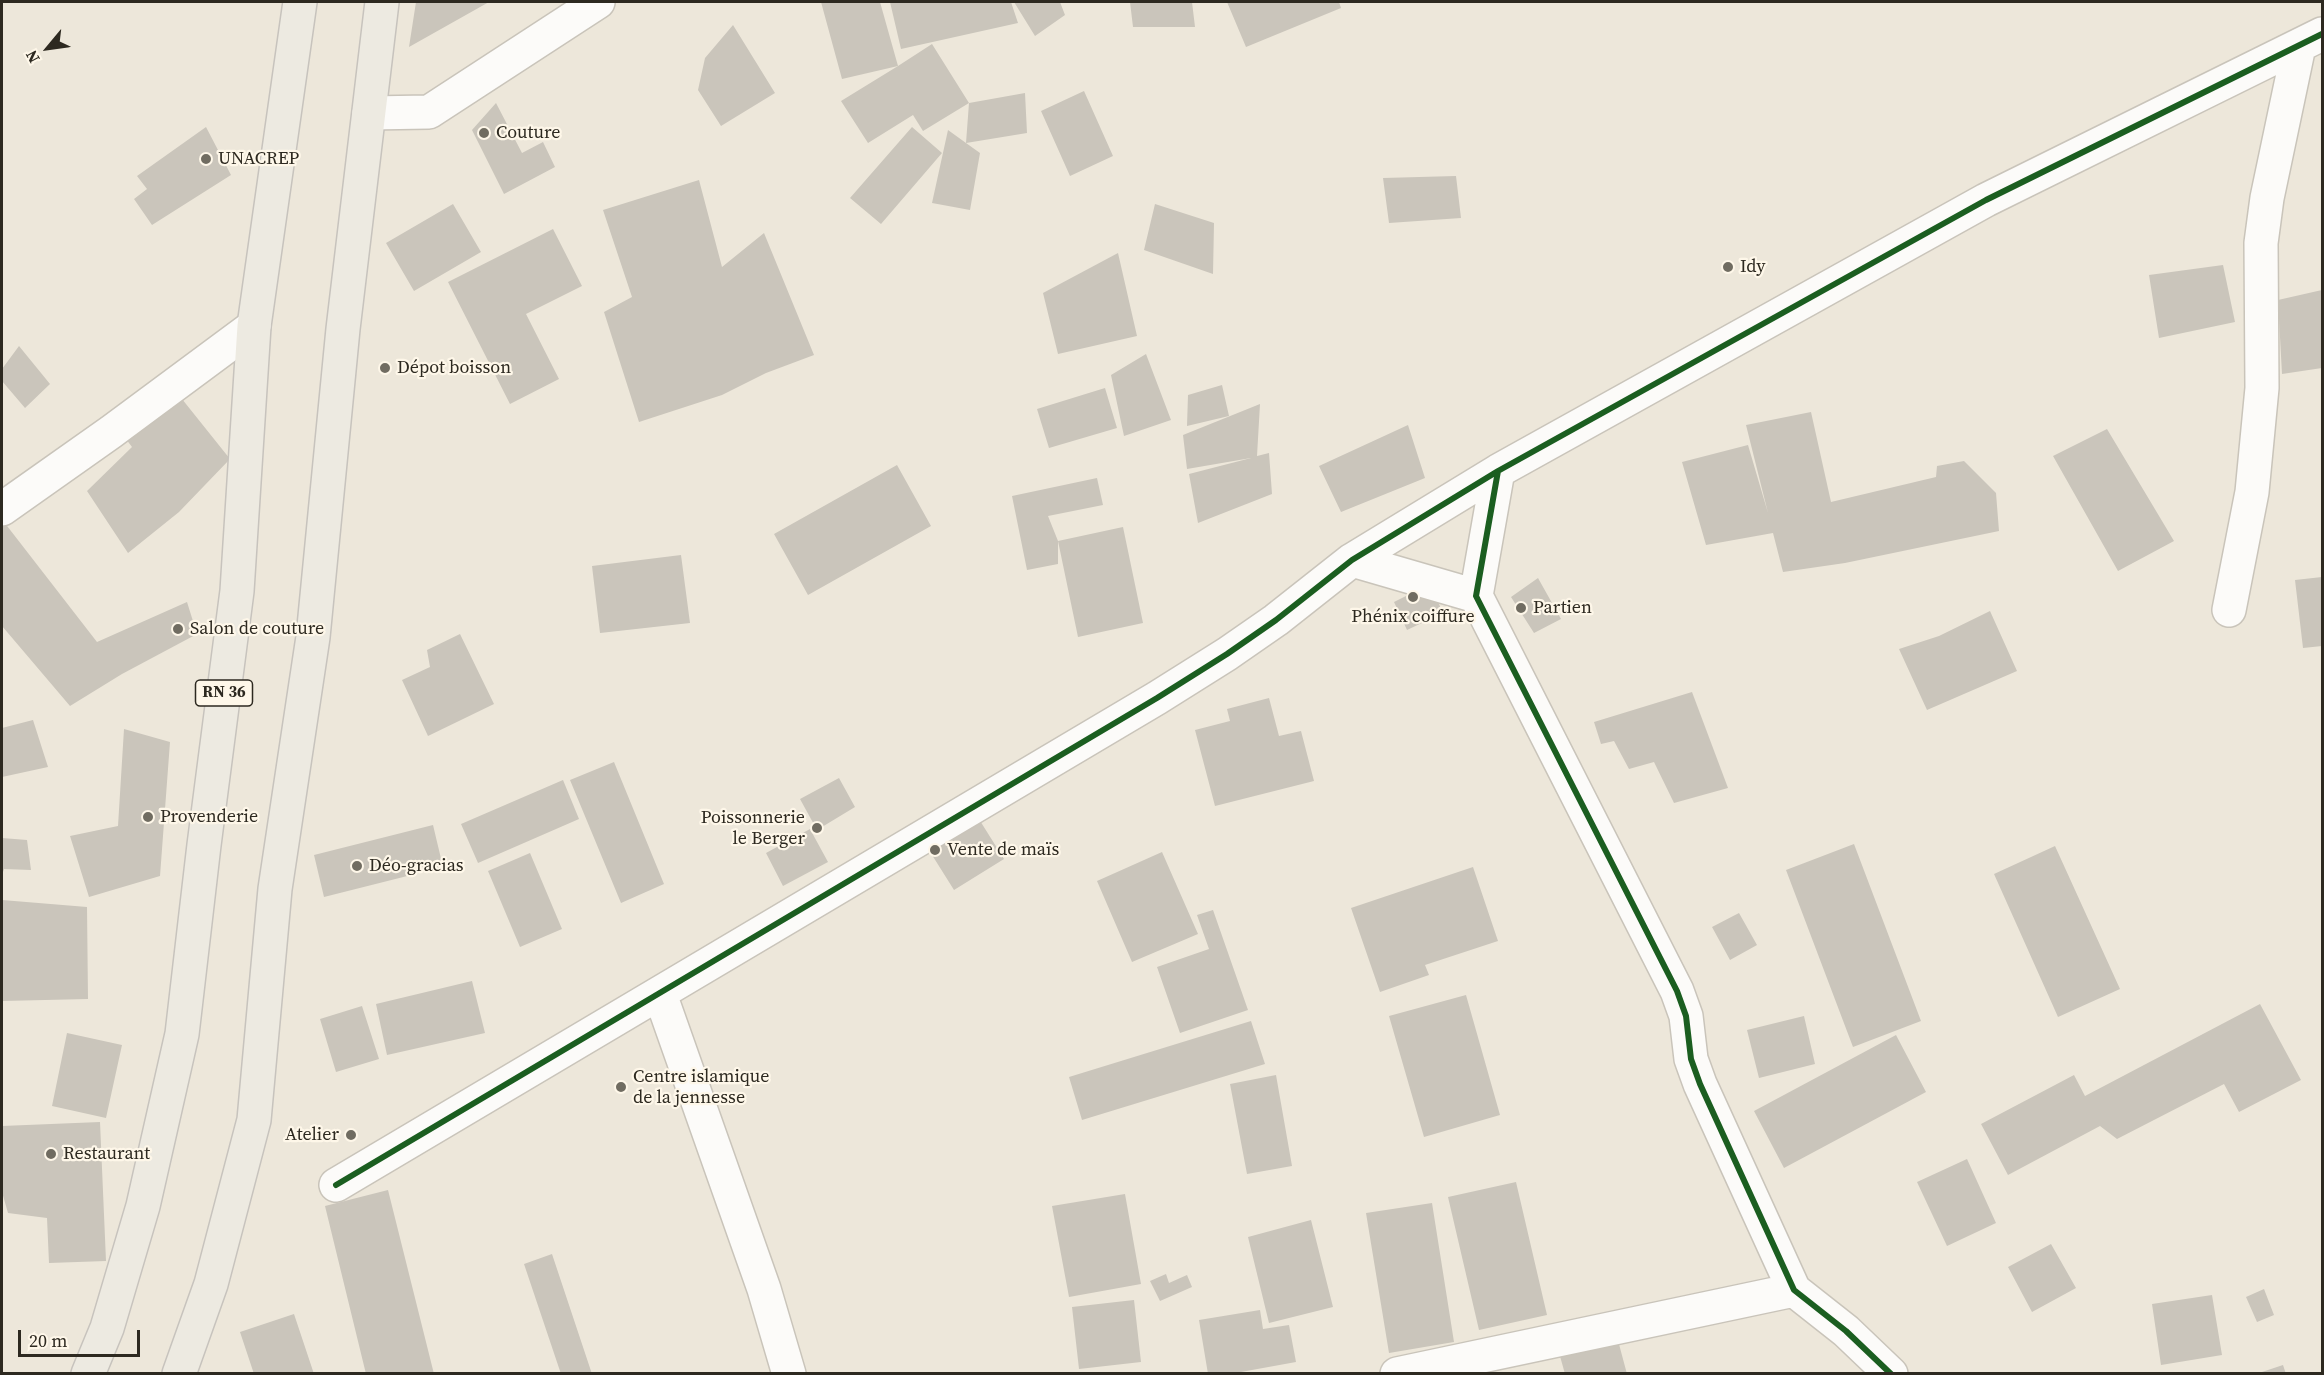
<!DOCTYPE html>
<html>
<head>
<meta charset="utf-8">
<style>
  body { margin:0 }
  #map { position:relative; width:2324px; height:1375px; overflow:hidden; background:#ede7da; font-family:"Source Serif 4",serif }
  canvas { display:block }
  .frame { position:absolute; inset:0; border:3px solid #2d2920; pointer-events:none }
  .north { position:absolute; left:18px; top:18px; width:60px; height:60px; -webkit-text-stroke:4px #fef7e9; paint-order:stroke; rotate:241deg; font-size:16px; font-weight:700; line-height:24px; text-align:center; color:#2d2920 }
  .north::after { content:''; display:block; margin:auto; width:21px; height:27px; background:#2d2920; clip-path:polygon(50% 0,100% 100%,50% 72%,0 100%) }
  .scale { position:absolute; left:18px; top:1330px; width:122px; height:27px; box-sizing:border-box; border:3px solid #2d2920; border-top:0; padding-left:8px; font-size:18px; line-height:21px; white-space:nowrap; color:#2d2920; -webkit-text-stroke:4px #fef7e9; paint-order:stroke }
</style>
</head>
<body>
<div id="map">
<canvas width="2324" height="1375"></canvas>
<div class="frame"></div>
<div class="north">N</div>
<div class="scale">20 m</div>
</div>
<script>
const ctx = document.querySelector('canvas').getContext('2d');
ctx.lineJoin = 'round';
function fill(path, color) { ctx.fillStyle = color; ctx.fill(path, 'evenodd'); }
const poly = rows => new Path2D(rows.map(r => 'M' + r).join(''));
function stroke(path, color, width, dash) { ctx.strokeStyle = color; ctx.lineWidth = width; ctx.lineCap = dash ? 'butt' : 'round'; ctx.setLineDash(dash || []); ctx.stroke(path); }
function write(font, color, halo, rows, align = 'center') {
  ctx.font = font + ' "Source Serif 4",serif'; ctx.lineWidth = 4.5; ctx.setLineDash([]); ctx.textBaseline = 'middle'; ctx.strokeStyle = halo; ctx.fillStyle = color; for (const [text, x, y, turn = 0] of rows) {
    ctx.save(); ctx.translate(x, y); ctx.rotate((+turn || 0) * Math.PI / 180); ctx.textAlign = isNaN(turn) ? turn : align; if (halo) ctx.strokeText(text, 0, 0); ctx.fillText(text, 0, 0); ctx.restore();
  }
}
fill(poly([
  [416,2,489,2,409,47],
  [821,2,880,2,898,66,932,44,969,103,923,131,913,115,868,143,841,101,898,66,842,79],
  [890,2,1011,2,1018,23,901,49],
  [1014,2,1060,2,1065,15,1035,36],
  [1130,2,1192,2,1195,27,1133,27],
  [1227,2,1339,2,1341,8,1246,47],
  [733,25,775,93,721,126,698,90,705,58],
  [1084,91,1113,156,1070,176,1041,111],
  [1025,93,1027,133,966,143,980,153,970,210,932,203,948,130,966,143,969,103],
  [496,103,522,153,543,142,555,167,504,194,472,130],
  [206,127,231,175,152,225,134,199,147,189,137,176],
  [912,127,942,153,881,224,850,198],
  [1456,176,1461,218,1389,223,1383,178],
  [699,180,722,267,764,233,814,355,766,373,722,395,639,422,604,312,632,297,603,210],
  [453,204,481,252,414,291,386,243],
  [1155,204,1214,223,1213,274,1144,250],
  [553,229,582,286,526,314,559,379,510,404,448,282],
  [1118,253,1137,336,1058,354,1043,293],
  [2223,265,2235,322,2159,338,2149,275],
  [2322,290,2322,368,2282,374,2278,300],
  [19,346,50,384,25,408,2,381,2,369],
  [1146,354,1171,420,1124,436,1111,375],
  [1222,385,1229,416,1187,426,1188,395],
  [1105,388,1117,428,1049,448,1037,409],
  [178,394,230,459,179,512,128,553,87,491,132,447,123,435],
  [1260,404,1257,456,1269,453,1272,494,1198,523,1189,474,1251,458,1187,469,1183,435],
  [1811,412,1831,502,1936,477,1937,466,1964,461,1996,493,1999,531,1845,563,1783,572,1773,533,1706,545,1682,462,1748,445,1768,513,1746,425],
  [1408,425,1425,478,1341,512,1319,466],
  [2107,429,2174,541,2118,571,2053,456],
  [897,465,931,526,808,595,774,534],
  [1097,478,1103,505,1048,516,1058,541,1123,527,1143,623,1078,637,1058,541,1058,564,1027,570,1012,496],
  [4,522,97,642,187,602,197,634,122,674,70,706,2,626,2,525],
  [681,555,690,623,600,633,592,566],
  [2322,577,2322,646,2303,648,2295,580],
  [1538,578,1561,619,1534,633,1511,597],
  [1430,584,1443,613,1407,630,1394,602],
  [1990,611,2017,671,1927,710,1899,649,1939,636],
  [460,634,494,704,428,736,402,680,430,667,427,650],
  [1692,692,1728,788,1674,803,1654,762,1629,769,1614,741,1601,744,1594,722],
  [1269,698,1279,736,1301,731,1314,781,1215,806,1195,730,1230,721,1227,709],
  [33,720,48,767,2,777,2,728],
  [124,729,170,742,160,876,89,897,70,836,118,826],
  [614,762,664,884,621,903,570,780],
  [839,778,855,807,817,830,800,799],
  [563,780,579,819,478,863,461,824],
  [977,816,1004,859,954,890,927,847],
  [433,825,443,867,324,897,314,855],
  [810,829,828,862,783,886,766,853],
  [2,838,27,840,31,870,4,869,2,875],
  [1854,844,1921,1021,1853,1047,1786,870],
  [2055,846,2120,989,2058,1017,1994,874],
  [1162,852,1198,934,1132,962,1097,881],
  [530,853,562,929,520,947,488,871],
  [1473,867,1498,941,1425,965,1429,975,1380,992,1351,908],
  [2,900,87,907,88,999,2,1001],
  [1213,910,1248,1010,1180,1033,1157,967,1209,949,1197,915],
  [1739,913,1757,945,1730,960,1712,927],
  [472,981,485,1033,387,1055,376,1004],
  [1466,995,1500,1115,1424,1137,1389,1016],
  [2260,1004,2301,1080,2239,1112,2224,1084,2117,1139,2100,1126,2008,1175,1981,1124,2074,1075,2085,1096],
  [362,1006,379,1059,336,1072,320,1019],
  [1804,1016,1815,1064,1759,1078,1747,1030],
  [1251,1021,1265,1064,1082,1120,1069,1077],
  [67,1033,122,1045,106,1118,52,1106],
  [1896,1035,1926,1092,1784,1168,1754,1111],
  [1276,1075,1292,1166,1247,1174,1230,1084],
  [100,1122,106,1261,49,1263,47,1218,8,1213,2,1192,2,1126],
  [1967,1159,1996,1223,1947,1246,1917,1182],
  [1516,1182,1547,1315,1479,1330,1448,1197],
  [388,1190,434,1374,366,1374,325,1206],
  [1125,1194,1141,1284,1069,1297,1052,1206],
  [1432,1203,1454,1342,1389,1353,1366,1213],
  [1311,1220,1333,1307,1269,1323,1248,1237],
  [2051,1244,2076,1288,2032,1312,2008,1267],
  [552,1254,592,1374,561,1374,524,1264],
  [1166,1274,1169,1283,1187,1275,1192,1287,1160,1301,1150,1281],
  [2264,1289,2274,1315,2257,1322,2246,1297],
  [2212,1295,2222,1355,2161,1365,2152,1304],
  [1134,1300,1141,1362,1079,1369,1072,1307],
  [1260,1310,1263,1329,1289,1325,1296,1362,1230,1374,1208,1374,1199,1320],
  [294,1314,314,1374,254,1374,240,1332],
  [1616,1333,1627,1374,1565,1374,1558,1349],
  [2283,1365,2286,1374,2259,1374,2259,1373]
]), '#cac5bb');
const street = poly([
  [369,113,429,112,598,2],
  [1498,471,1476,596,1677,991,1686,1016,1691,1059,1700,1084,1794,1290,1846,1331,1891,1374],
  [2,509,111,432,254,326],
  [1352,560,1476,596],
  [2229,610,2252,492,2262,388,2261,243,2267,198,2299,46],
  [660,994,764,1289,789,1374],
  [336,1185,1157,698,1227,654,1276,620,1352,560,1498,471,1986,200,2322,34],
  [1397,1374,1794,1290]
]);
const primary = poly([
  [88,1374,107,1328,143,1206,182,1034,204,845,237,591,254,326,300,2],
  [179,1374,211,1284,254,1120,275,889,313,637,343,329,382,2]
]);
stroke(street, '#c9c4ba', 36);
stroke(primary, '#c7c3bd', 36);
stroke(street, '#fcfbf9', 33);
stroke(primary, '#edeae1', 33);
stroke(poly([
  [1498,471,1476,596,1677,991,1686,1016,1691,1059,1700,1084,1794,1290,1846,1331,1891,1374],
  [336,1185,1157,698,1227,654,1276,620,1352,560,1498,471,1986,200,2322,34]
]), '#1b5e20', 6);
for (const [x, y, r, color] of [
  [484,133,6,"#706c61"],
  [206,159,6,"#706c61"],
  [1728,267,6,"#706c61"],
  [385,368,6,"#706c61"],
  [1413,597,6,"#706c61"],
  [1521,608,6,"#706c61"],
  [178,629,6,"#706c61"],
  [148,817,6,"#706c61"],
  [817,828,6,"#706c61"],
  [935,850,6,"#706c61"],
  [357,866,6,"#706c61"],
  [621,1087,6,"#706c61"],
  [351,1135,6,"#706c61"],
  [51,1154,6,"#706c61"]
]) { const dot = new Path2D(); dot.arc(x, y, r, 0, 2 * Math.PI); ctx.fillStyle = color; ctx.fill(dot); stroke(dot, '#fef7e9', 2); }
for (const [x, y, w] of [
  [224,693,57]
]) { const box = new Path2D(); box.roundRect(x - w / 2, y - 13, w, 26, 4.5); ctx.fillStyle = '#fef7e9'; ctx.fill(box); stroke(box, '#2d2920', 1.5); }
write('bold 16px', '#2d2920', null, [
  ["RN 36",224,693]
]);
write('18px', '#2d2920', '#fef7e9', [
  ["Couture",496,133],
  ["UNACREP",218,159],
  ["Idy",1740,267],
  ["Dépot boisson",397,368],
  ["Partien",1533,608],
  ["Phénix coiffure",1413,617,"center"],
  ["Salon de couture",190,629],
  ["Provenderie",160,817],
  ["Poissonnerie",805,818,"right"],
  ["le Berger",805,839,"right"],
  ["Vente de maïs",947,850],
  ["Déo-gracias",369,866],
  ["Centre islamique",633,1077],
  ["de la jennesse",633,1098],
  ["Atelier",339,1135,"right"],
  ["Restaurant",63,1154]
], 'left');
</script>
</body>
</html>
